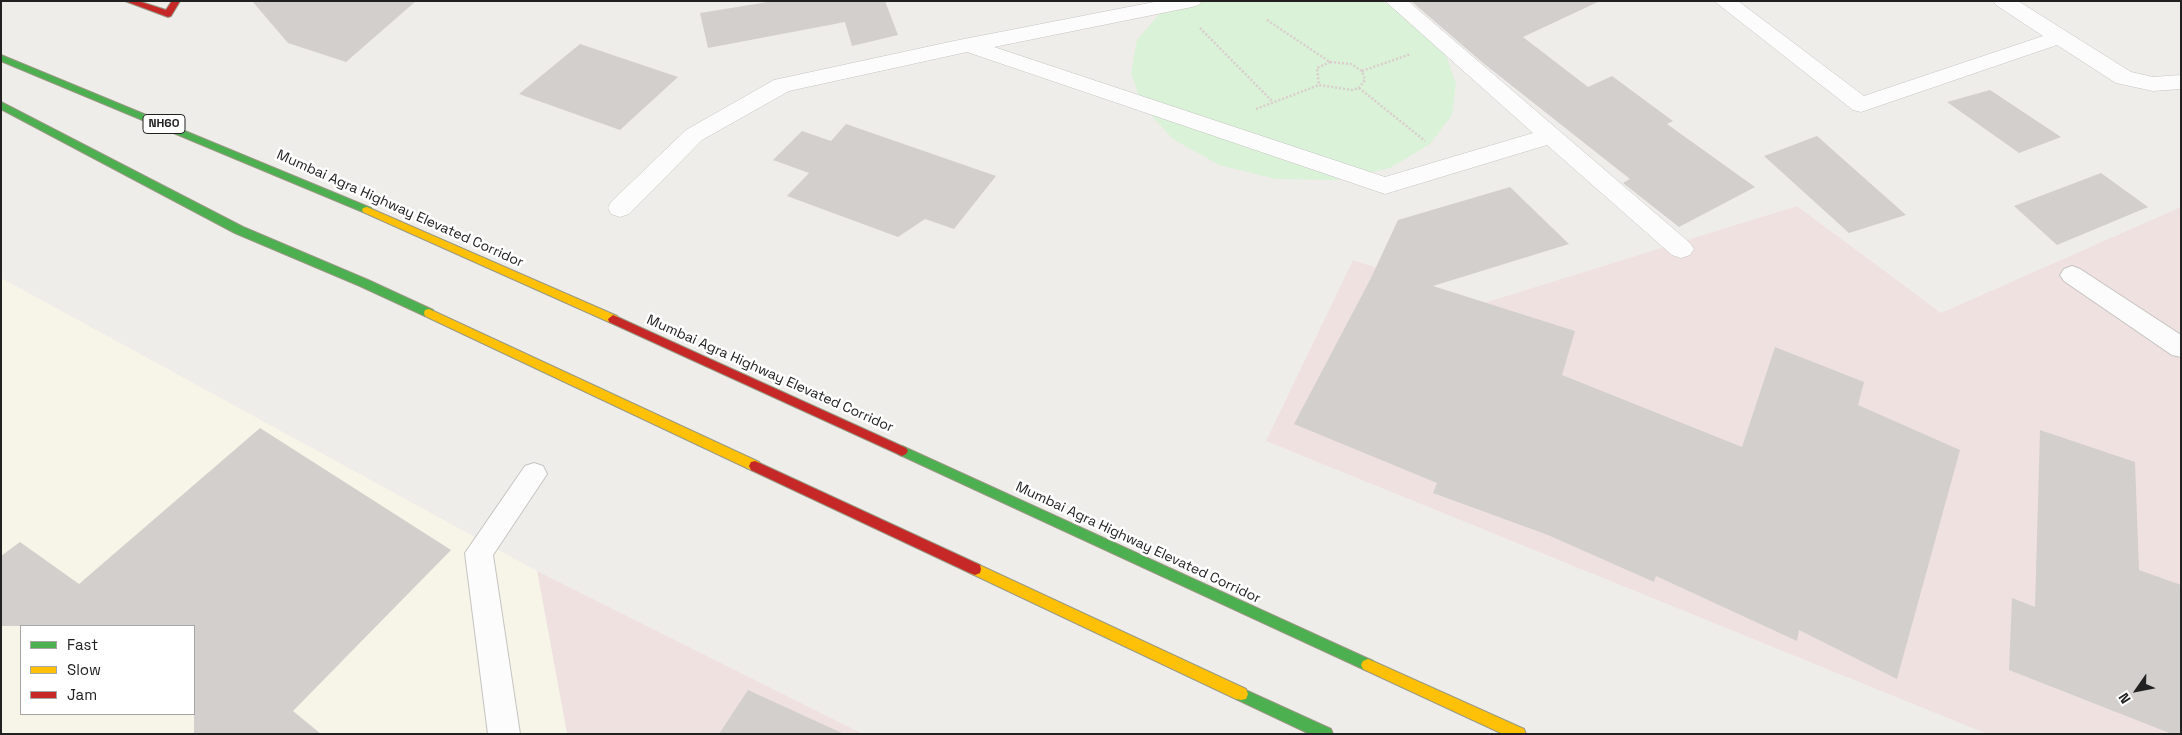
<!DOCTYPE html>
<html>
<head>
<meta charset="utf-8">
<style>
  body { margin:0 }
  #map { position:relative; width:2182px; height:735px; overflow:hidden; background:#efedea; font-family:"Space Grotesk",sans-serif }
  canvas { display:block }
  .frame { position:absolute; inset:0; border:2px solid #212121; pointer-events:none }
  .legend { position:absolute; left:20px; top:625px; width:175px; height:90px; box-sizing:border-box; background:#fff; border:1px solid #a6a6a6; margin:0; padding:6px 9px; list-style:none; font-size:15px; color:#212121 }
  .legend li { display:flex; align-items:center; gap:10px; height:25px }
  .legend b { width:25px; border:1px solid #a6a6a6 }
  .north { position:absolute; left:2112px; top:665px; width:50px; height:50px; -webkit-text-stroke:4px #fff; paint-order:stroke; rotate:237deg; font-size:14px; font-weight:700; line-height:20px; text-align:center; color:#212121 }
  .north::after { content:''; display:block; margin:auto; width:18px; height:22px; background:#212121; clip-path:polygon(50% 0,100% 100%,50% 72%,0 100%) }
</style>
</head>
<body>
<div id="map">
<canvas width="2182" height="735"></canvas>
<div class="frame"></div>
<ul class="legend">
<li><b style="height:6px;background:#4caf50"></b>Fast</li>
<li><b style="height:6px;background:#ffc107"></b>Slow</li>
<li><b style="height:6px;background:#c62828"></b>Jam</li>
</ul>
<div class="north">N</div>
</div>
<script>
const ctx = document.querySelector('canvas').getContext('2d');
ctx.lineJoin = 'round';
function fill(path, color) { ctx.fillStyle = color; ctx.fill(path, 'evenodd'); }
const poly = rows => new Path2D(rows.map(r => 'M' + r).join(''));
function stroke(path, color, width, dash) { ctx.strokeStyle = color; ctx.lineWidth = width; ctx.lineCap = dash ? 'butt' : 'round'; ctx.setLineDash(dash || []); ctx.stroke(path); }
function write(font, color, halo, rows, align = 'center') {
  ctx.font = font + ' "Space Grotesk",sans-serif'; ctx.lineWidth = 5; ctx.setLineDash([]); ctx.textBaseline = 'middle'; ctx.strokeStyle = halo; ctx.fillStyle = color; for (const [text, x, y, turn = 0] of rows) {
    ctx.save(); ctx.translate(x, y); ctx.rotate((+turn || 0) * Math.PI / 180); ctx.textAlign = isNaN(turn) ? turn : align; if (halo) ctx.strokeText(text, 0, 0); ctx.fillText(text, 0, 0); ctx.restore();
  }
}
fill(poly([
  [1797,206,1941,313,2181,207,2181,734,1987,734,1266,441,1353,260,1484,303],
  [537,571,863,734,567,734]
]), '#f0e1e1');
fill(poly([
  [1,278,537,571,567,734,1,734],
  [21,626,194,626,194,714,21,714]
]), '#f7f5e7');
fill(poly([
  [1178,1,1384,2,1420,24,1445,52,1456,84,1452,115,1430,144,1390,168,1336,180,1276,179,1219,165,1173,139,1143,107,1131,73,1137,40,1161,12]
]), '#daf2d7');
fill(poly([
  [252,1,416,1,346,62,288,43],
  [774,1,885,1,898,35,852,46,845,22,708,48,700,13],
  [1411,1,1600,1,1523,37,1588,87,1612,76,1673,121,1667,124,1755,187,1679,227,1623,183,1630,179,1483,63],
  [580,44,678,77,620,130,519,94],
  [1990,90,2061,137,2019,153,1947,102],
  [846,124,996,176,954,229,925,219,898,237,787,196,809,173,773,160,802,131,831,141],
  [1817,136,1906,215,1849,233,1764,156],
  [2101,173,2148,207,2057,245,2014,206],
  [1510,187,1569,244,1433,286,1575,331,1562,375,1742,447,1775,347,1864,382,1858,405,1960,450,1897,679,1799,630,1797,641,1656,576,1654,582,1548,535,1433,493,1437,483,1294,424,1370,280,1398,220],
  [260,428,451,550,293,711,321,734,194,734,194,626,1,626,1,556,20,542,79,584],
  [2040,430,2135,462,2139,570,2181,585,2181,734,2172,734,2009,670,2012,598,2035,607],
  [748,690,844,734,719,734]
]), '#d2cfcd');
const lane = poly([
  [2072,266,2080,269,2181,335,2181,357,2172,355,2064,281,2060,275,2064,269,2072,266],
  [534,463,543,466,547,474,493,555,520,734,488,734,465,553,525,466,534,463]
]);
const street = poly([
  [1159,1,1202,1,1199,5,1192,7,994,47,1385,177,1533,133,1385,1,1408,1,1690,243,1694,249,1690,255,1681,258,1672,255,1547,145,1385,194,967,52,789,91,702,140,629,214,620,217,611,214,608,208,611,202,686,130,774,80,954,41,1159,1],
  [1714,1,1738,1,1864,96,2043,36,1996,5,1993,1,2018,1,2131,72,2153,77,2181,75,2181,89,2153,91,2116,83,2057,45,1861,112,1853,110,1714,1]
]);
const fast = poly([
  [1,55,371,208,372,210,371,212,363,212,1,61,1,55],
  [1,102,243,227,368,280,433,310,434,313,433,316,425,316,360,286,235,233,1,109,1,102],
  [902,446,1373,661,1375,665,1373,669,1368,671,1363,669,898,454,896,451,898,448,902,446],
  [1241,688,1331,729,1333,734,1310,734,1236,699,1234,694,1236,689,1241,688]
]);
const slow = poly([
  [367,207,617,316,618,319,613,323,609,322,363,212,362,210,363,208,367,207],
  [429,309,759,462,761,466,759,470,755,471,751,470,425,316,424,313,425,310,429,309],
  [975,563,1246,689,1248,694,1246,699,1241,700,1236,699,970,573,969,569,970,565,975,563],
  [1368,659,1524,729,1526,734,1503,734,1363,669,1361,665,1363,661,1368,659]
]);
const jam = poly([
  [125,1,138,1,166,10,172,1,180,1,171,16,168,17,125,1],
  [613,315,906,448,908,451,906,454,902,456,898,454,609,322,608,319,613,315],
  [755,461,980,565,981,569,980,573,975,575,970,573,751,470,749,466,751,462,755,461]
]);
stroke(lane, '#c5c4c2', 2);
stroke(street, '#c5c4c2', 1);
stroke(fast, '#989882', 2);
stroke(slow, '#989882', 2);
stroke(jam, '#989882', 2);
stroke(poly([
  [1267,20,1330,62],
  [1200,28,1273,102],
  [1330,62,1351,64,1362,71,1365,80,1359,88,1352,90,1319,85,1317,68,1330,62],
  [1362,71,1411,54],
  [1359,88,1425,141],
  [1256,109,1319,85]
]), '#dbcdcd', 2.5, [2, 2]);
fill(lane, '#fdfcfc');
fill(street, '#fdfcfc');
fill(fast, '#4caf50');
fill(slow, '#ffc107');
fill(jam, '#c62828');
for (const [x, y, w] of [
  [164,124,42]
]) { const box = new Path2D(); box.roundRect(x - w / 2, y - 9.5, w, 19, 4); ctx.fillStyle = '#fff'; ctx.fill(box); stroke(box, '#212121', 1); }
write('bold 12px', '#212121', null, [
  ["NH60",164,124]
]);
write('14px', '#212121', '#fff', [
  ["Mumbai Agra Highway Elevated Corridor",400,209,24],
  ["Mumbai Agra Highway Elevated Corridor",770,374,24],
  ["Mumbai Agra Highway Elevated Corridor",1138,543,25]
]);
</script>
</body>
</html>
